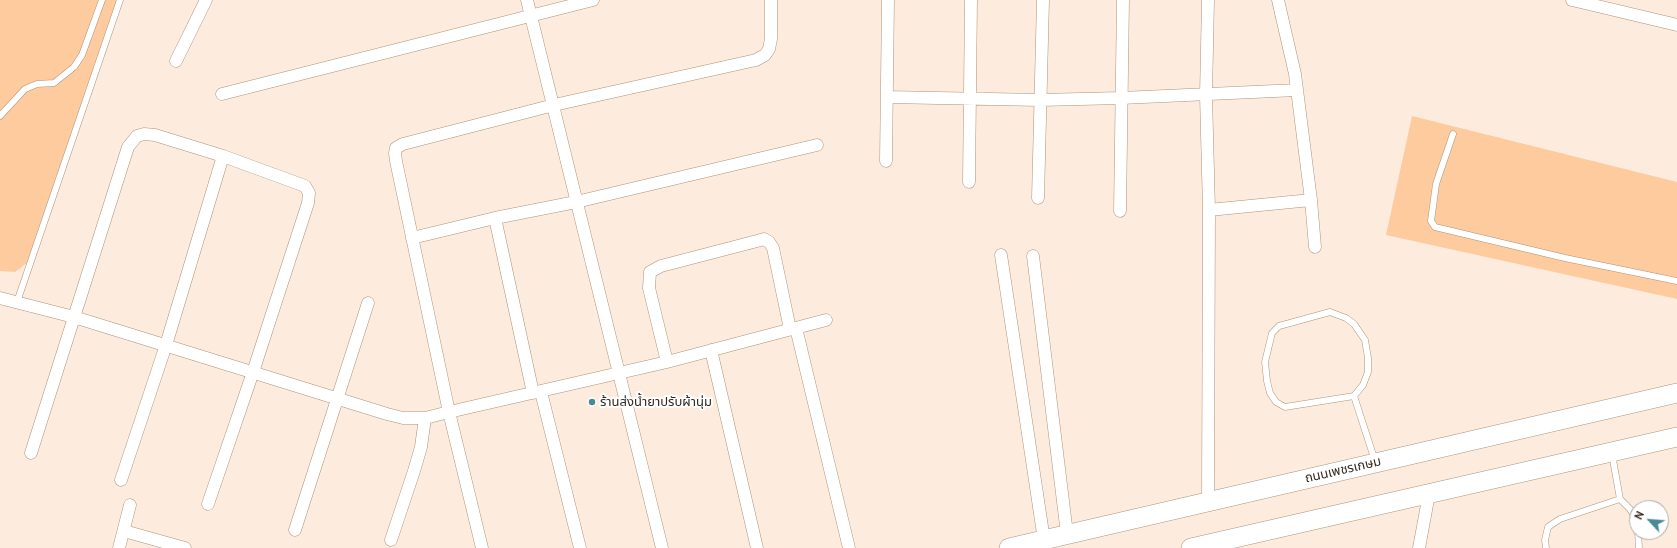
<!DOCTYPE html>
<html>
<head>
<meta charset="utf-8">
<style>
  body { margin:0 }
  #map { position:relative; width:1677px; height:548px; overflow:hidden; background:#fdecdd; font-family:Cabin,sans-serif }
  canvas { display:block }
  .north { position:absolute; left:1629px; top:500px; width:40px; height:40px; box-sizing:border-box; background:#fff; border:1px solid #ada9a5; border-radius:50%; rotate:296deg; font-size:11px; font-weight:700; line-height:16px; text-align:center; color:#32281e }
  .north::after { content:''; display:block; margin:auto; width:14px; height:18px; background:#468b97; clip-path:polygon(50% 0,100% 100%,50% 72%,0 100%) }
</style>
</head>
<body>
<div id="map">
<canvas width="1677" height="548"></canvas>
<div class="north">N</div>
</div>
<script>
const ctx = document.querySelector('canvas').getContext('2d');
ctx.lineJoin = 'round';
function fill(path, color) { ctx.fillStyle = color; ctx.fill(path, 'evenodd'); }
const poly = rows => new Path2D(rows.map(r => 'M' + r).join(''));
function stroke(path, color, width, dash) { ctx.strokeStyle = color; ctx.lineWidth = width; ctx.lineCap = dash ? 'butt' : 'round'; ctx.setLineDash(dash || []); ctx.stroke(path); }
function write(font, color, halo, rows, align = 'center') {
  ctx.font = font + ' Cabin,"Noto Sans Thai",sans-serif'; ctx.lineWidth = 4; ctx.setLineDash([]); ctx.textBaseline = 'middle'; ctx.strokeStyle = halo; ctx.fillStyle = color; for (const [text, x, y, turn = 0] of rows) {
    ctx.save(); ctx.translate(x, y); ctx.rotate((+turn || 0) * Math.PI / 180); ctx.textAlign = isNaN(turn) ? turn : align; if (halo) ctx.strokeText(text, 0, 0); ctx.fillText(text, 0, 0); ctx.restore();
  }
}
fill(poly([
  [0,0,117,0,27,263,15,272,0,271],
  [1412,116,1677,182,1677,299,1386,235]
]), '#fecb9e');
const service = poly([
  [0,116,25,89,37,84,54,83,74,67,82,55,102,0],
  [1453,134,1436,184,1431,221,1435,227,1565,258,1677,281],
  [17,302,120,0],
  [1330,312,1346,318,1354,324,1365,340,1368,358,1368,372,1363,385,1354,396,1285,407,1276,402,1270,393,1267,381,1265,362,1272,333,1279,326,1330,312],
  [1354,396,1375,461],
  [1612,454,1620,499,1630,509,1637,520],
  [1638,532,1639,548],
  [1546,548,1545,540,1548,527,1560,519,1620,499]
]);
const minor = poly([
  [527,0,662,548],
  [1278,0,1295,74,1311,200,1315,247],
  [1572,0,1677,25],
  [176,61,206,0],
  [222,94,593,0],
  [887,97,1040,100,1121,98,1297,90],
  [886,161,888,0],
  [969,182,971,0],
  [1038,198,1043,0],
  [1209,210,1311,200],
  [1120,211,1123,0],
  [495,218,533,393],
  [412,238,495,218,576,202,817,145],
  [1001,255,1044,540],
  [1033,256,1067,534],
  [0,298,74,317,387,414,403,418,425,418,421,447,414,471,391,540],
  [796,328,849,548],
  [711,350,757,548],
  [667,362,649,288,650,272,661,266,757,241,764,239,769,242,773,248,790,329],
  [541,392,580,548],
  [425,418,449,412,396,161,395,153,396,148,403,144,554,105,756,60,765,55,769,49,771,39,771,0],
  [31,453,128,147,137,136,144,134,155,135,223,156,305,186,309,193,308,203,253,372,208,504],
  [121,480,166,345,223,156],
  [1208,501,1209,210,1206,95,1208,0],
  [295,530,368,303],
  [124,531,185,548],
  [119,548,130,505],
  [482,548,449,412,667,362,826,320],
  [1419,548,1429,494]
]);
const primary = poly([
  [1009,548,1677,393],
  [1191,548,1677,437]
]);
stroke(service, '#ad937c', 7);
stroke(minor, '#ad937c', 13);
stroke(primary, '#ad937c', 20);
stroke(service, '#fff', 6);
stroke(minor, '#fff', 12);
stroke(primary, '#fff', 19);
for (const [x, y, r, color] of [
  [592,402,4,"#468b97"]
]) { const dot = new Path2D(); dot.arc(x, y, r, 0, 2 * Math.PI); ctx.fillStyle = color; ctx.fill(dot); stroke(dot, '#fff', 1.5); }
write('13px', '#32281e', '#fff', [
  ["ร้านส่งน้ำยาปรับผ้านุ่ม",600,402]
], 'left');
write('13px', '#32281e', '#fff', [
  ["ถนนเพชรเกษม",1343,470,-13]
]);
</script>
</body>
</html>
